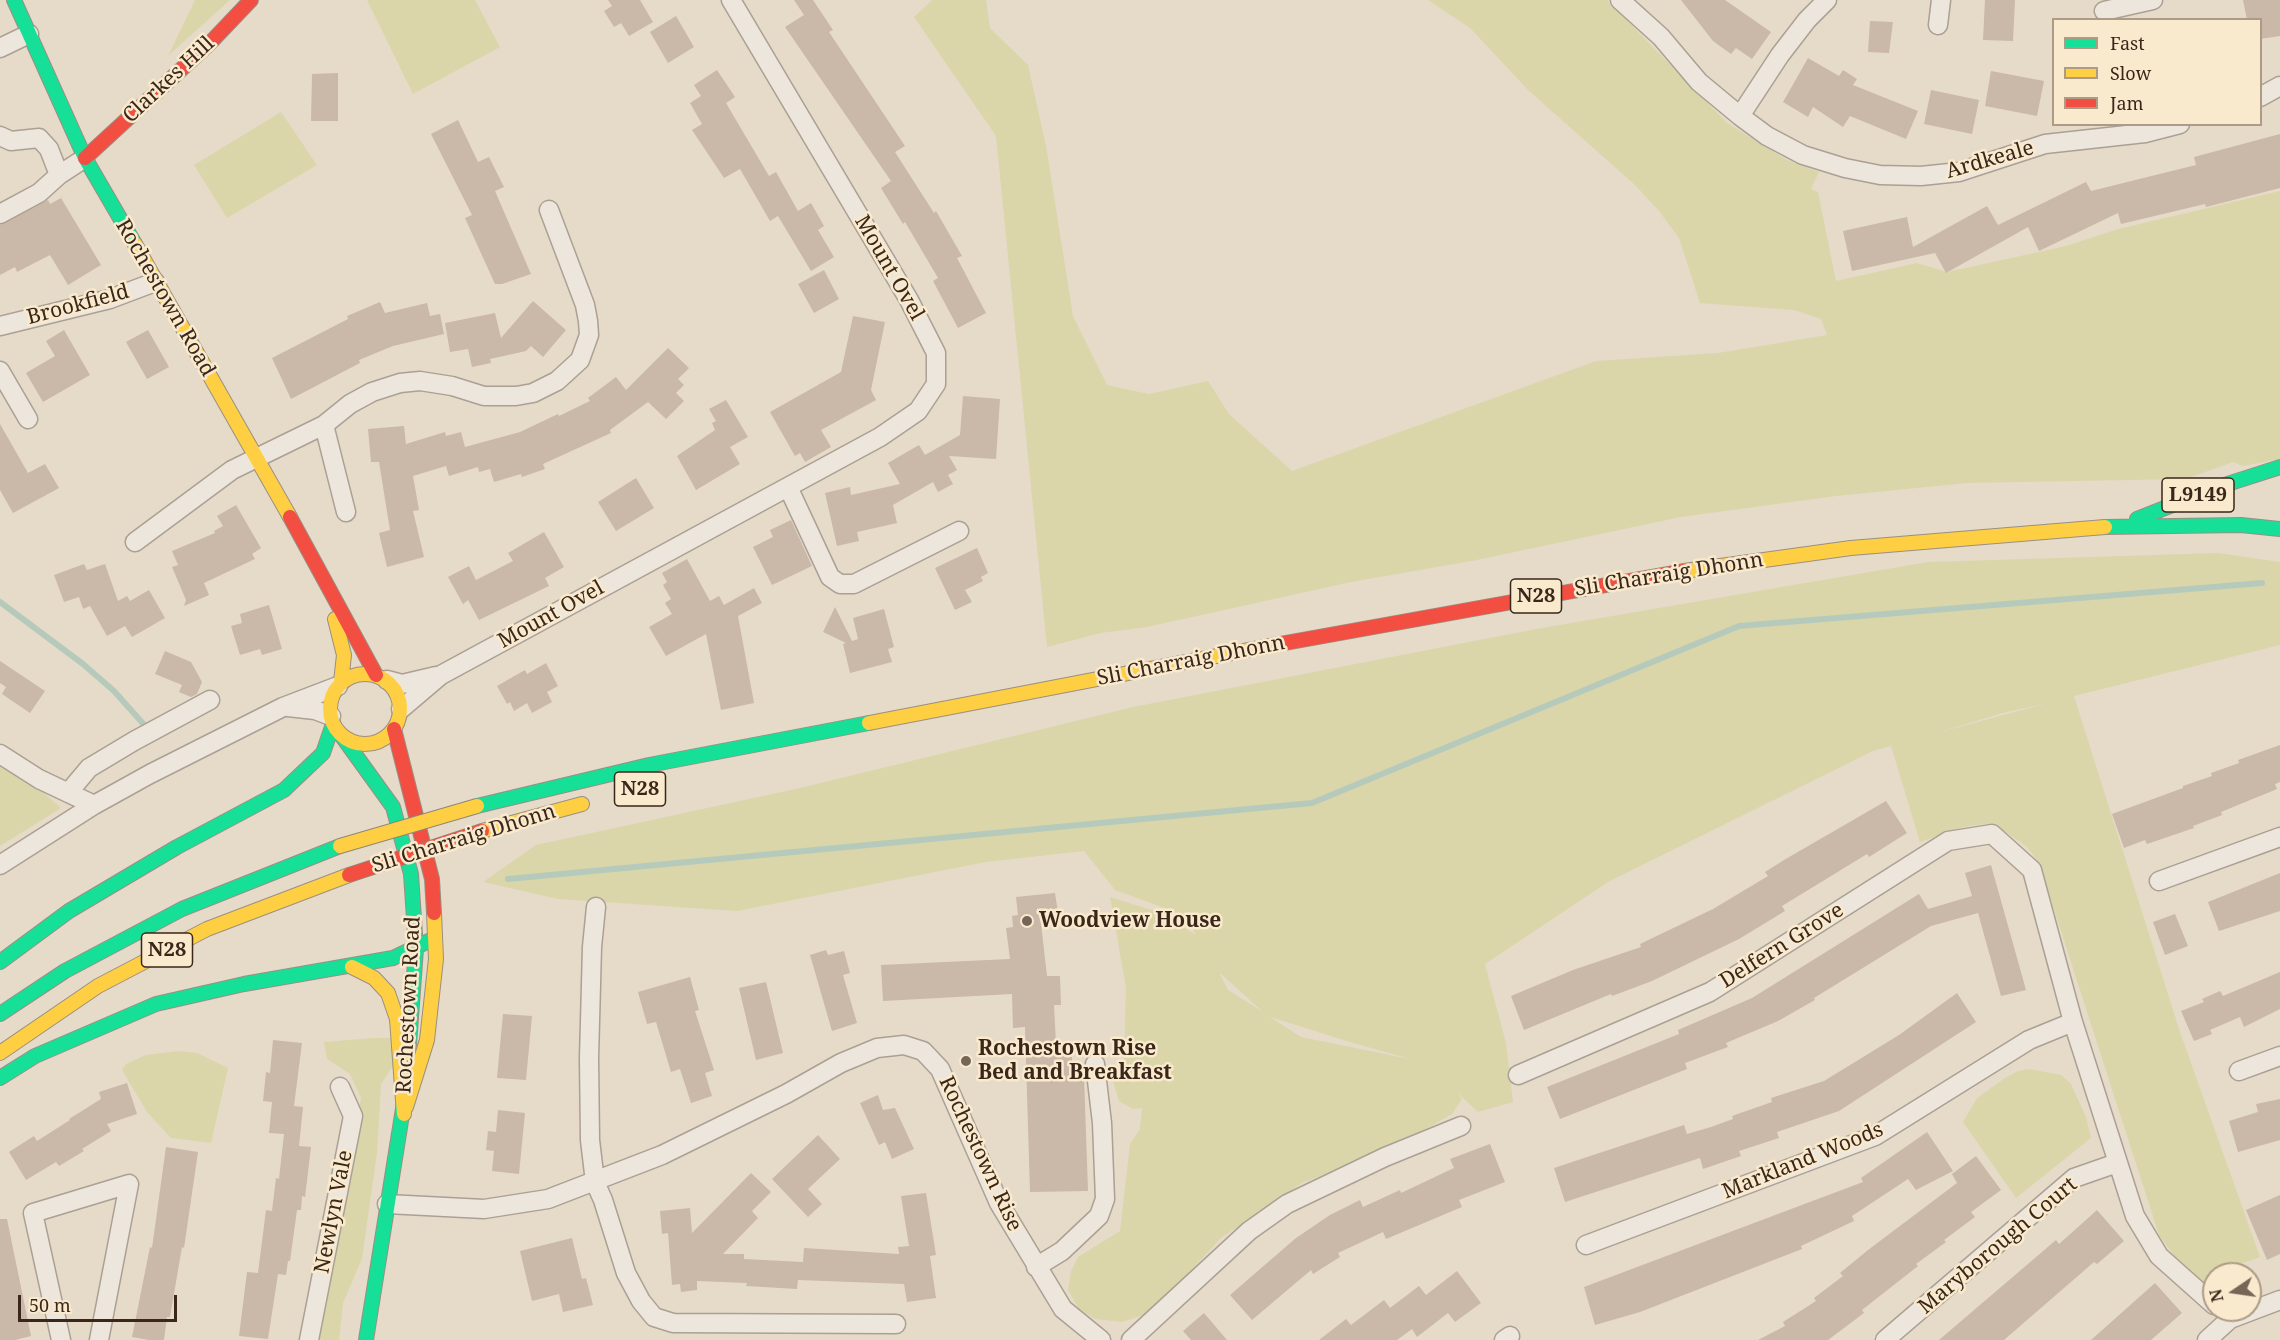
<!DOCTYPE html>
<html>
<head>
<meta charset="utf-8">
<style>
  body { margin:0 }
  #map { position:relative; width:2280px; height:1340px; overflow:hidden; background:#e6dbc9; font-family:"Noto Serif",serif }
  canvas { display:block }
  .legend { position:absolute; left:2052px; top:18px; width:210px; height:108px; box-sizing:border-box; background:#f9e9cd; border:2px solid #ad9b85; margin:0; padding:8px 10px; list-style:none; font-size:18px; color:#3a271a }
  .legend li { display:flex; align-items:center; gap:12px; height:30px }
  .legend b { width:30px; border:2px solid #ad9b85 }
  .north { position:absolute; left:2202px; top:1262px; width:60px; height:60px; box-sizing:border-box; background:#f9e9cd; border:2px solid #ad9b85; border-radius:50%; rotate:257deg; font-size:16px; font-weight:700; line-height:24px; text-align:center; color:#3a271a }
  .north::after { content:''; display:block; margin:auto; width:21px; height:27px; background:#766657; clip-path:polygon(50% 0,100% 100%,50% 72%,0 100%) }
  .scale { position:absolute; left:18px; top:1295px; width:159px; height:27px; box-sizing:border-box; border:3px solid #3a271a; border-top:0; padding-left:8px; font-size:18px; line-height:21px; white-space:nowrap; color:#3a271a; -webkit-text-stroke:4px #f9e9cd; paint-order:stroke }
</style>
</head>
<body>
<div id="map">
<canvas width="2280" height="1340"></canvas>
<ul class="legend">
<li><b style="height:8px;background:#16e098"></b>Fast</li>
<li><b style="height:8px;background:#ffcf43"></b>Slow</li>
<li><b style="height:8px;background:#f24e42"></b>Jam</li>
</ul>
<div class="north">N</div>
<div class="scale">50 m</div>
</div>
<script>
const ctx = document.querySelector('canvas').getContext('2d');
ctx.lineJoin = 'round';
function fill(path, color) { ctx.fillStyle = color; ctx.fill(path, 'evenodd'); }
const poly = rows => new Path2D(rows.map(r => 'M' + r).join(''));
function stroke(path, color, width, dash) { ctx.strokeStyle = color; ctx.lineWidth = width; ctx.lineCap = dash ? 'butt' : 'round'; ctx.setLineDash(dash || []); ctx.stroke(path); }
function write(font, color, halo, rows, align = 'center') {
  ctx.font = font + ' "Noto Serif",serif'; ctx.lineWidth = 5; ctx.setLineDash([]); ctx.textBaseline = 'middle'; ctx.strokeStyle = halo; ctx.fillStyle = color; for (const [text, x, y, turn = 0] of rows) {
    ctx.save(); ctx.translate(x, y); ctx.rotate((+turn || 0) * Math.PI / 180); ctx.textAlign = isNaN(turn) ? turn : align; if (halo) ctx.strokeText(text, 0, 0); ctx.fillText(text, 0, 0); ctx.restore();
  }
}
fill(poly([
  [195,0,230,0,168,56],
  [367,0,475,0,500,47,413,94],
  [932,0,986,0,990,28,1028,65,1046,146,1073,316,1107,385,1149,394,1208,381,1229,414,1292,471,1596,361,1718,353,1827,335,1821,319,1794,310,1700,303,1679,238,1659,211,1635,185,1528,90,1470,28,1428,0,1607,0,1727,123,1787,160,1819,172,1811,189,1818,192,1836,281,1917,263,1947,272,2066,246,2118,229,2280,191,2280,459,2243,466,2233,462,2186,479,1968,483,1836,496,1681,517,1472,561,1351,582,1147,627,1101,633,1047,647,996,136,914,17],
  [281,112,317,165,227,218,194,165],
  [2218,553,2280,562,2280,645,2074,696,2179,1029,2260,1257,2229,1268,2231,1274,2214,1274,2214,1292,2202,1284,2178,1261,2159,1235,2039,863,2027,847,2003,830,1985,824,1963,827,1920,842,1891,746,1873,751,1608,882,1485,964,1506,1043,1513,1102,1478,1112,1458,1093,1462,1099,1452,1114,1393,1148,1302,1183,1221,1238,1172,1291,1143,1315,1122,1322,1095,1319,1079,1309,1068,1290,1071,1271,1078,1257,1120,1231,1130,1144,1140,1129,1142,1108,1133,1109,1119,1101,1111,1074,1124,1060,1126,988,1110,897,1161,913,1196,935,1186,916,1115,890,1084,851,986,862,737,911,558,899,483,882,536,845,800,788,1133,707,1536,629,1928,562],
  [2044,704,1944,731,1943,731,2006,712],
  [1220,974,1221,974,1263,1012,1228,990],
  [1270,1017,1350,1042,1410,1059,1301,1037],
  [0,766,36,786,61,808,0,846],
  [373,1038,394,1038,395,1063,381,1084,377,1153,362,1259,343,1303,339,1340,316,1340,361,1098,350,1074,327,1059,324,1042],
  [178,1051,197,1053,228,1068,211,1143,171,1138,147,1112,122,1070,126,1064,146,1055],
  [2029,1069,2061,1075,2071,1084,2086,1117,2091,1138,2016,1198,1963,1122,1977,1098,2005,1078,2018,1071]
]), '#dad6aa');
stroke(poly([
  [0,602,83,664,114,691,147,728],
  [508,879,1312,803,1739,626,2262,583]
]), '#b6cabc', 6);
fill(poly([
  [608,0,640,0,653,22,629,36,621,23,614,27,604,11,612,6],
  [794,0,813,0,833,30,829,32,905,146,895,152,934,213,936,211,962,256,957,258,986,313,958,328,933,281,938,278,905,222,903,224,881,188,891,181,785,27,804,15],
  [1681,0,1725,0,1771,32,1752,59,1736,48,1731,54,1713,41],
  [1985,0,2015,0,2013,41,1983,40],
  [2243,0,2280,0,2280,36,2260,39,2260,20,2247,20],
  [676,16,694,47,668,63,650,32],
  [1870,21,1893,22,1889,53,1868,52],
  [1808,58,1839,76,1843,70,1857,79,1853,85,1918,111,1906,139,1850,116,1843,127,1813,107,1808,117,1783,102],
  [717,70,735,97,726,103,769,176,776,172,798,211,811,203,824,226,818,230,834,257,811,271,778,216,770,221,740,169,724,178,692,130,702,124,690,103,701,96,694,85],
  [1991,71,2044,81,2037,116,1985,106],
  [338,73,338,121,311,121,312,74],
  [1931,90,1979,100,1972,134,1924,124],
  [458,120,478,162,489,157,504,187,495,191,531,274,502,284,495,284,465,218,472,215,431,134],
  [2280,134,2280,188,2206,207,2205,204,2121,224,2118,213,2039,251,2028,227,1946,273,1935,253,1852,271,1843,231,1907,217,1913,247,1987,206,1998,225,2086,182,2091,191,2196,165,2194,157],
  [61,198,101,265,68,285,50,255,17,272,15,267,0,275,0,225,48,200,50,204],
  [824,270,839,299,814,313,798,284],
  [533,301,566,330,543,357,531,346,526,351,490,359,491,363,472,367,468,349,450,352,445,323,495,313,501,338],
  [380,302,385,313,427,303,430,316,440,314,444,334,393,346,359,360,360,363,291,399,272,358,348,319,347,316],
  [853,316,885,322,871,390,876,400,821,430,831,447,805,462,800,453,795,456,770,412,841,372],
  [64,330,90,375,43,402,26,373,55,356,46,341],
  [148,330,169,367,147,379,126,342],
  [668,348,689,368,678,379,684,385,676,393,684,401,666,419,648,402,610,430,611,433,543,464,545,469,522,477,521,474,494,482,490,469,479,472,478,467,449,476,446,466,413,476,419,510,413,511,424,557,387,567,379,533,390,530,379,462,371,462,368,429,404,426,406,444,445,432,446,436,461,432,465,447,520,432,558,414,559,416,590,401,588,398,616,377,626,390],
  [963,396,1000,399,996,459,949,456,957,470,948,475,953,484,938,492,933,482,893,505,897,523,857,532,859,541,837,546,825,493,850,487,851,495,900,484,888,463,919,445,925,455,960,435],
  [726,400,748,437,730,447,740,464,696,490,677,456,715,430,712,423,716,421,709,409],
  [0,424,28,473,45,464,59,488,13,513,0,490],
  [636,478,654,508,616,531,598,502],
  [236,505,261,548,252,554,255,559,204,583,209,595,184,606,186,600,172,567,178,565,172,551,215,533,214,531,223,526,217,516],
  [791,520,812,566,772,585,753,547,773,537,770,530],
  [544,532,564,567,545,578,549,586,479,620,468,600,463,604,448,577,469,566,476,580,513,561,508,553],
  [977,548,988,573,981,577,983,581,965,590,972,602,955,610,935,568],
  [687,559,710,601,719,596,724,605,754,588,762,603,738,616,754,703,721,710,706,634,666,656,649,627,672,614,665,603,671,599,663,585,667,582,662,573],
  [84,564,87,570,105,564,118,601,127,596,130,601,149,590,165,618,132,637,125,626,107,636,90,606,83,609,79,597,64,602,54,575],
  [269,605,282,649,262,655,260,649,240,655,231,626,242,623,240,614],
  [835,607,852,641,858,639,853,618,884,609,894,647,888,649,892,662,850,673,843,644,846,643,823,632],
  [165,651,191,662,202,682,197,694,191,697,179,692,182,685,155,674],
  [0,661,45,691,30,713,2,694,6,687,0,683],
  [546,663,558,686,547,692,552,702,532,713,527,703,514,711,510,702,507,704,497,686,525,670,527,674],
  [2280,745,2280,782,2275,784,2277,789,2221,812,2222,815,2193,826,2194,828,2147,844,2145,840,2124,848,2112,814,2183,788,2183,786,2212,776,2211,773,2239,763,2238,760],
  [1886,801,1907,833,1869,857,1867,854,1782,906,1785,911,1739,939,1652,981,1612,996,1611,994,1524,1030,1511,996,1573,970,1641,947,1640,944,1713,909,1768,876,1765,872,1784,860],
  [1991,865,2026,990,2001,996,1978,913,1931,926,1814,998,1815,1000,1778,1021,1726,1043,1728,1047,1685,1063,1687,1069,1560,1119,1547,1087,1679,1034,1678,1030,1752,998,1919,894,1928,909,1972,896,1965,873],
  [2280,873,2280,911,2219,931,2208,902],
  [1055,893,1058,913,1040,915,1047,976,1060,976,1061,1005,1054,1005,1056,1044,1072,1044,1072,1077,1084,1076,1088,1191,1030,1192,1025,1027,1013,1028,1012,994,883,1001,881,965,1010,959,1006,928,1013,927,1012,916,1018,915,1016,897],
  [2175,914,2188,946,2165,955,2153,922],
  [826,950,828,955,844,951,850,973,843,975,857,1023,832,1031,810,955],
  [2280,972,2280,1009,2244,1027,2240,1017,2210,1030,2212,1034,2194,1041,2181,1011,2204,1002,2202,999,2220,991,2223,996],
  [690,977,699,1010,695,1011,714,1070,705,1073,712,1096,691,1103,680,1069,671,1072,656,1022,647,1024,638,992],
  [766,982,783,1053,756,1060,739,988],
  [1957,993,1976,1022,1839,1111,1777,1132,1779,1138,1739,1151,1741,1156,1703,1169,1700,1158,1565,1202,1554,1168,1684,1125,1687,1134,1711,1127,1733,1119,1732,1116,1772,1102,1771,1098,1824,1081,1899,1035],
  [503,1014,532,1016,526,1080,497,1078],
  [273,1040,302,1043,294,1106,303,1107,299,1146,311,1147,305,1197,302,1196,301,1210,297,1210,290,1261,288,1261,286,1275,278,1274,268,1339,239,1336,247,1272,258,1273,266,1210,272,1211,276,1178,279,1179,284,1134,269,1133,272,1102,263,1101,266,1072,270,1073],
  [127,1083,137,1114,107,1124,111,1131,82,1149,84,1151,59,1166,56,1162,26,1180,9,1152,34,1136,37,1141,70,1120,69,1119,101,1099,99,1092],
  [878,1095,883,1110,895,1108,914,1149,892,1159,885,1142,879,1145,860,1103],
  [2280,1099,2280,1140,2238,1152,2229,1121,2258,1112,2256,1104],
  [498,1110,525,1113,519,1174,492,1171,494,1151,486,1150,488,1131,496,1132],
  [1927,1132,1953,1171,1916,1190,1908,1179,1852,1216,1854,1221,1801,1246,1802,1249,1640,1312,1595,1325,1584,1287,1863,1182,1861,1178],
  [818,1135,840,1159,808,1189,822,1204,808,1217,772,1179],
  [1490,1144,1505,1182,1459,1200,1462,1207,1386,1239,1383,1232,1338,1253,1340,1257,1313,1274,1311,1270,1252,1320,1230,1295,1296,1238,1330,1215,1360,1200,1363,1207,1400,1190,1401,1193,1454,1168,1450,1159],
  [166,1147,198,1152,184,1248,182,1247,170,1317,167,1317,164,1340,149,1340,132,1337,150,1247,152,1248],
  [1976,1156,2001,1190,1971,1212,1975,1217,1944,1240,1946,1242,1916,1264,1918,1266,1862,1310,1864,1313,1828,1340,1758,1340,1785,1326,1783,1322,1816,1301,1814,1298,1843,1276,1840,1273,1868,1250,1957,1183,1952,1174],
  [751,1173,771,1192,752,1211,758,1218,723,1254,744,1254,744,1259,803,1262,804,1248,899,1254,898,1247,909,1246,901,1196,926,1193,936,1255,930,1256,936,1298,907,1302,904,1284,798,1280,797,1289,746,1286,747,1283,697,1281,697,1290,681,1292,680,1284,672,1285,668,1233,662,1234,660,1211,690,1208,692,1233],
  [2280,1195,2280,1254,2267,1260,2246,1210],
  [2097,1210,2124,1241,2097,1264,2094,1262,2004,1340,1939,1340,2056,1240,2059,1244],
  [0,1219,7,1219,31,1336,15,1340,0,1340],
  [572,1238,582,1279,586,1278,593,1305,563,1312,559,1294,532,1301,520,1251],
  [1457,1271,1481,1303,1455,1322,1448,1313,1417,1337,1412,1329,1397,1340,1319,1340,1346,1319,1351,1325,1384,1300,1390,1308,1419,1286,1426,1295],
  [2155,1283,2182,1313,2151,1340,2091,1340],
  [1204,1313,1227,1340,1191,1340,1183,1331]
]), '#cab8a9');
const street = poly([
  [1620,0,1661,37,1699,82,1740,116,1780,55,1807,20,1827,0],
  [2104,11,2153,0],
  [1938,25,1941,0],
  [0,48,29,34],
  [2260,97,2280,86],
  [1740,116,1767,136,1803,155,1845,168,1880,175,1921,176,1959,172,2045,144,2145,133,2180,124],
  [0,136,11,141,39,138,49,149,59,175,85,158],
  [0,214,39,193,59,175],
  [0,326,110,299,155,282],
  [0,371,28,419],
  [324,425,346,512],
  [789,489,830,577,840,584,854,584,959,531],
  [135,542,232,470,324,425,350,404,372,392,400,383,420,381,452,386,484,396,516,396,533,393,557,381,580,360,589,335,588,321,585,305,549,210],
  [387,680,402,684,436,676],
  [288,707,315,710,331,716],
  [401,709,441,675,880,437,918,411,936,384,936,353,909,300,731,0],
  [0,754,39,779,94,805],
  [68,793,89,768,134,741,210,700],
  [0,865,94,805,150,774,283,707,338,686],
  [2159,881,2280,837],
  [596,907,592,947,589,1058,590,1140,595,1182,603,1200,626,1273,641,1301,654,1317,673,1323,896,1324],
  [2239,1071,2280,1056],
  [1518,1075,1710,992,1948,841,1992,834,2032,870,2073,1022,2135,1216,2159,1256,2214,1305],
  [387,1204,484,1209,548,1199,662,1155,786,1094,841,1063,877,1048,904,1045,923,1051,940,1069,999,1203,1063,1309,1101,1340],
  [1586,1245,1875,1136,2029,1040,2073,1022],
  [1036,1267,1062,1251,1099,1216,1105,1199,1102,1123,1095,1064],
  [61,1340,33,1213,129,1184,99,1340],
  [309,1340,353,1116,340,1087],
  [1131,1340,1249,1231,1287,1204,1385,1157,1461,1126],
  [1504,1340,1510,1336],
  [1885,1340,2074,1178,2117,1163],
  [2207,1340,2230,1319,2280,1300]
]);
const fast = poly([
  [14,0,85,158,135,244],
  [2137,519,2218,487,2280,467],
  [2105,527,2241,525,2280,529],
  [341,735,393,807,411,874,416,949,409,1045],
  [477,806,649,765,869,723],
  [0,962,69,911,177,847,284,790,323,753,333,724],
  [0,1014,65,971,182,909,340,846],
  [0,1078,35,1056,156,1004,244,984,393,958,435,938],
  [366,1340,405,1096]
]);
const slow = poly([
  [135,244,290,517],
  [1684,571,1851,548,2105,527],
  [335,619,344,655,341,682],
  '330 709a35 35 0 1 1 70 0a35 35 0 1 1-70 0Z',
  [869,723,1274,645],
  [482,831,582,804],
  [352,967,374,978,388,993,397,1019,404,1114],
  [0,1053,98,986,207,929,349,875],
  [406,1107,427,1040,436,959,434,913]
]);
const jam = poly([
  [85,158,211,42,251,0],
  [290,517,376,675],
  [1274,645,1684,571],
  [394,729,432,879,434,913]
]);
stroke(street, '#aba093', 21);
stroke(fast, '#9a8f83', 16);
stroke(slow, '#9a8f83', 16);
stroke(jam, '#9a8f83', 16);
stroke(street, '#ede6dc', 18);
stroke(fast, '#16e098', 14);
stroke(slow, '#ffcf43', 14);
stroke(jam, '#f24e42', 14);
const slowBridge = poly([
  [340,846,477,806]
]);
const jamBridge = poly([
  [349,875,482,831]
]);
stroke(slowBridge, '#90857a', 16, []);
stroke(jamBridge, '#90857a', 16, []);
stroke(slowBridge, '#ffcf43', 14);
stroke(jamBridge, '#f24e42', 14);
for (const [x, y, r, color] of [
  [1027,921,6,"#766657"],
  [966,1061,6,"#766657"]
]) { const dot = new Path2D(); dot.arc(x, y, r, 0, 2 * Math.PI); ctx.fillStyle = color; ctx.fill(dot); stroke(dot, '#f9e9cd', 2); }
for (const [x, y, w] of [
  [2198,495,72],
  [1536,596,51],
  [640,789,51],
  [167,950,51]
]) { const box = new Path2D(); box.roundRect(x - w / 2, y - 17, w, 34, 4.5); ctx.fillStyle = '#f9e9cd'; ctx.fill(box); stroke(box, '#3a271a', 1.5); }
write('bold 20px', '#3a271a', null, [
  ["L9149",2198,495],
  ["N28",1536,596],
  ["N28",640,789],
  ["N28",167,950]
]);
write('21px', '#3a271a', '#f9e9cd', [
  ["Clarkes Hill",169,80,-43],
  ["Ardkeale",1990,160,-16],
  ["Mount Ovel",889,268,60],
  ["Rochestown Road",165,298,60],
  ["Brookfield",78,305,-15],
  ["Sli Charraig Dhonn",1669,575,-9],
  ["Mount Ovel",551,615,-29],
  ["Sli Charraig Dhonn",1191,661,-11],
  ["Sli Charraig Dhonn",464,839,-17],
  ["Delfern Grove",1782,946,-32],
  ["Rochestown Road",409,1005,-87],
  ["Rochestown Rise",980,1154,65],
  ["Markland Woods",1803,1161,-22],
  ["Newlyn Vale",334,1212,-79],
  ["Maryborough Court",1998,1246,-40]
]);
write('bold 21px', '#3a271a', '#f9e9cd', [
  ["Woodview House",1039,921],
  ["Rochestown Rise",978,1049],
  ["Bed and Breakfast",978,1073]
], 'left');
</script>
</body>
</html>
